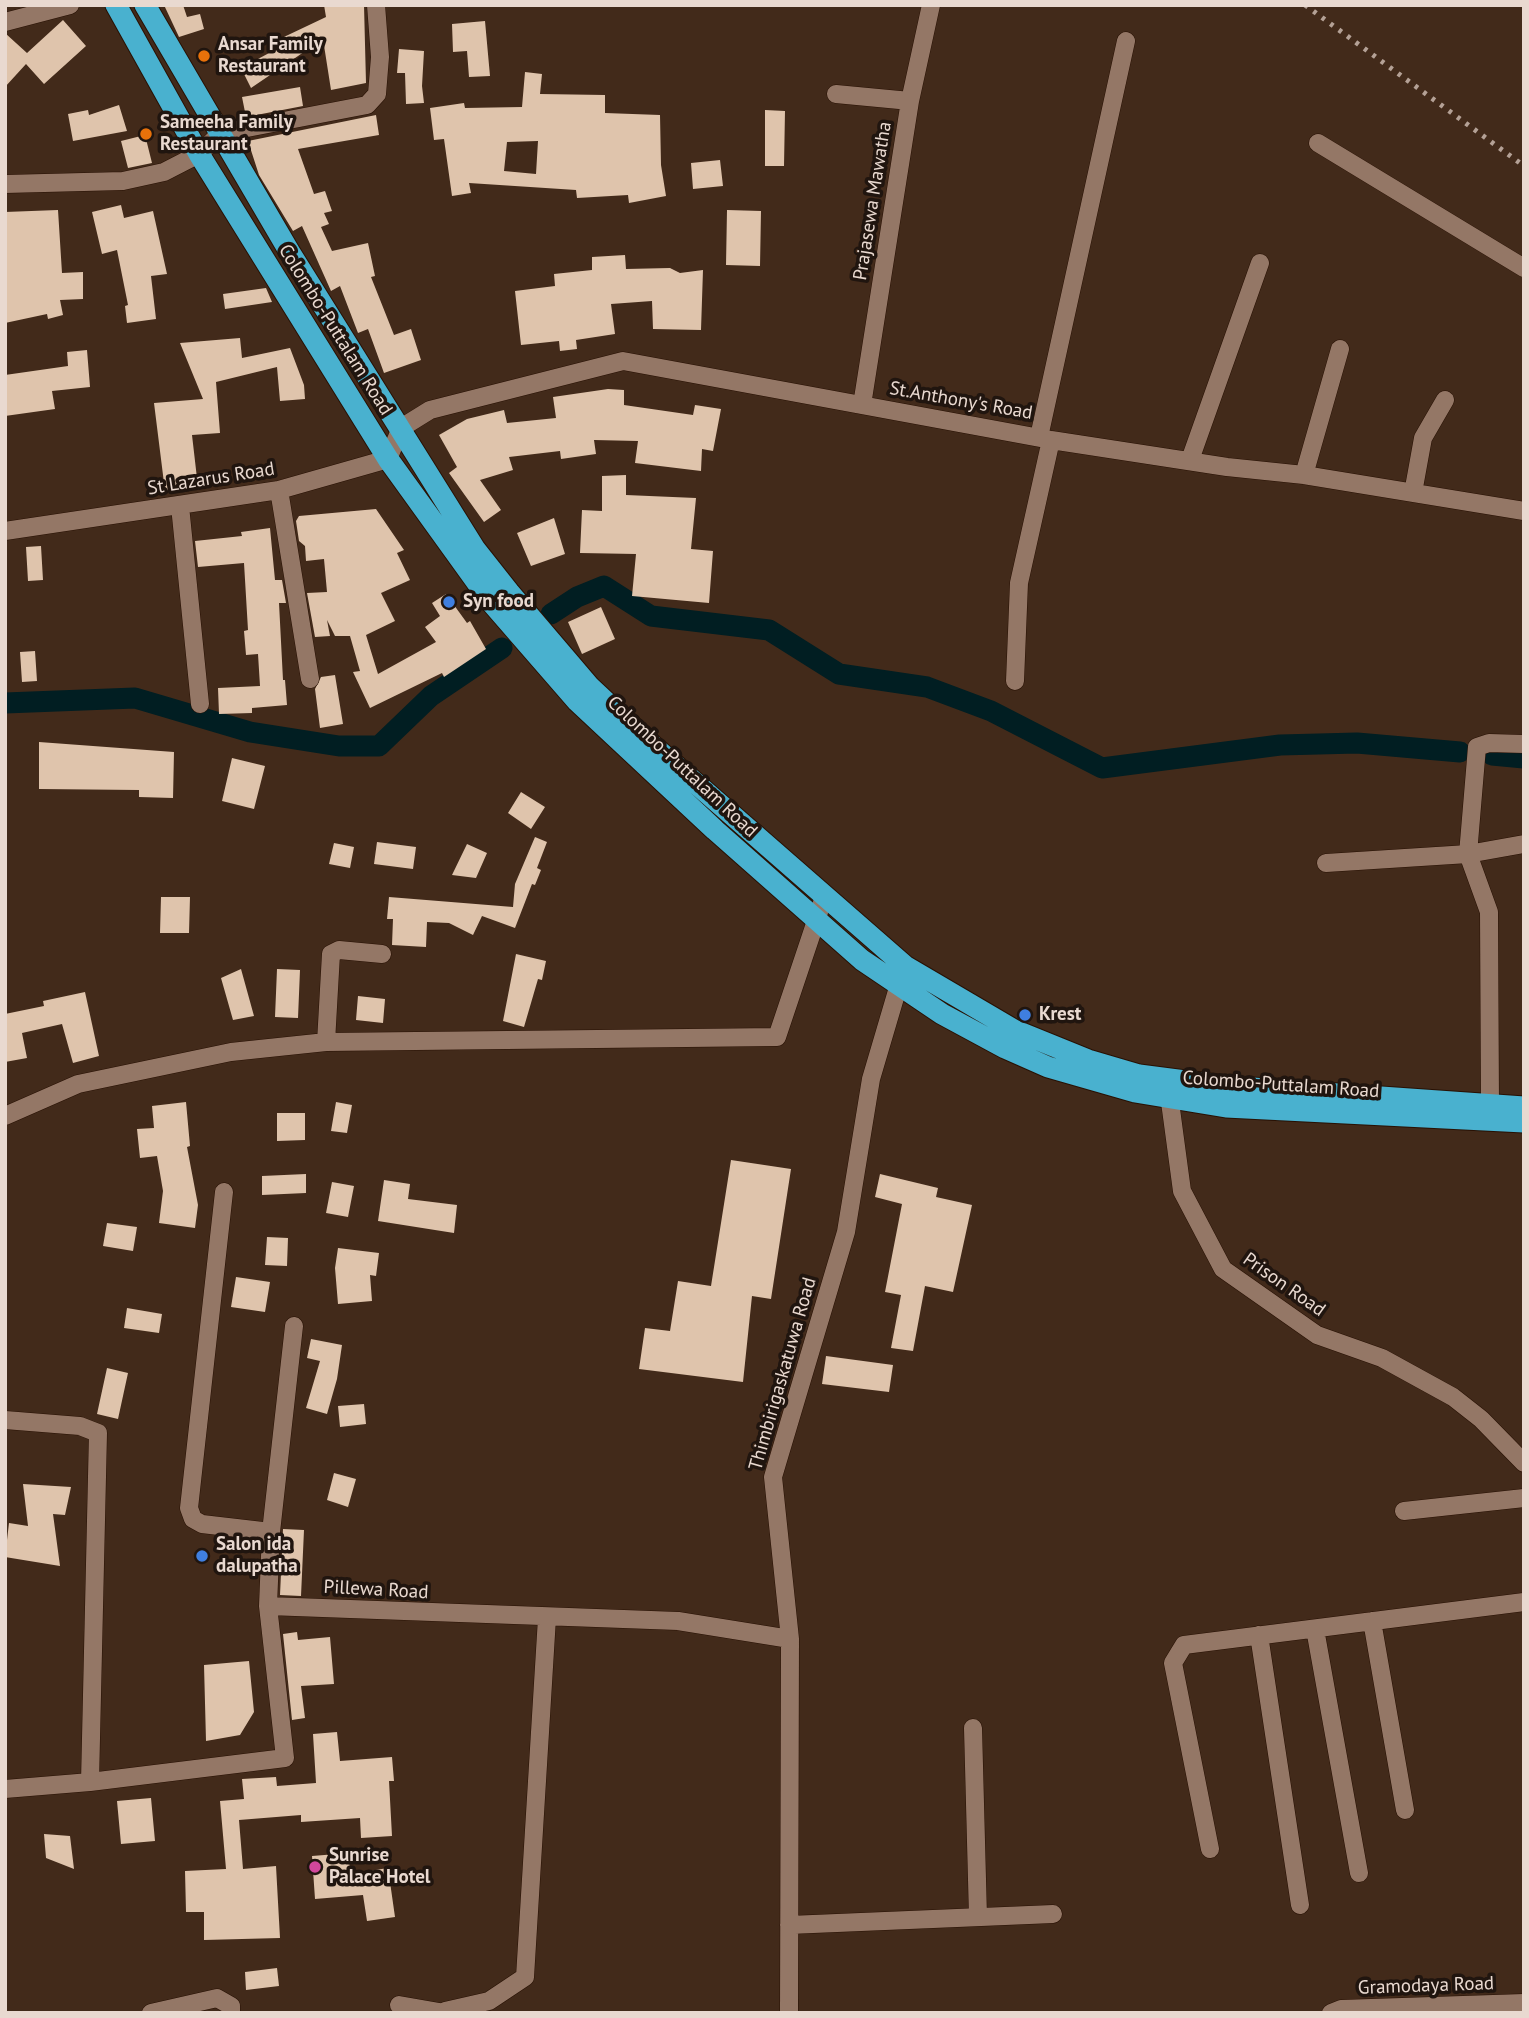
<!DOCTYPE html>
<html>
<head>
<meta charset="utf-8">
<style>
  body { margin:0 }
  #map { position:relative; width:1529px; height:2018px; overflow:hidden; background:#422a1a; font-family:"PT Sans",sans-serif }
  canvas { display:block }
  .frame { position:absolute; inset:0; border:7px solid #e9d9d0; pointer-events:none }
</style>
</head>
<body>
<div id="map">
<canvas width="1529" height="2018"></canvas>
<div class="frame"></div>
</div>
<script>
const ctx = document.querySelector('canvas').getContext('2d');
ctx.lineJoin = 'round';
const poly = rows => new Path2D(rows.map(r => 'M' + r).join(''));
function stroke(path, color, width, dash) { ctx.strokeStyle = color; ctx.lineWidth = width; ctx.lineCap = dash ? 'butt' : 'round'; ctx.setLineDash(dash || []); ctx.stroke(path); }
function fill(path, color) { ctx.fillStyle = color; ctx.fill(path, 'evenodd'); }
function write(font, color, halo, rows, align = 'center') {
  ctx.font = font + ' "PT Sans",sans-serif'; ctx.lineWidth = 7; ctx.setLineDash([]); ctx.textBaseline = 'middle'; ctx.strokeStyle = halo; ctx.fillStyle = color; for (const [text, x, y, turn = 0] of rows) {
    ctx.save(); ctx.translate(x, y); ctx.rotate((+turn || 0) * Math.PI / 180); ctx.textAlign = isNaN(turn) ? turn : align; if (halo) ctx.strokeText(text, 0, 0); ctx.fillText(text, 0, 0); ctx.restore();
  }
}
stroke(poly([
  [551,614,577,597,604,586,651,616,769,630,839,674,927,687,991,711,1102,768,1280,745,1357,743,1460,752],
  [5,703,135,698,250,732,339,746,379,746,431,696,502,648],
  [1492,755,1524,758]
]), '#011e22', 21);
fill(poly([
  [164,5,183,5,187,17,200,14,204,29,179,37],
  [324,5,364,5,366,83,331,90,323,39,251,88,241,68,271,52,267,45,326,17],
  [63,20,86,46,44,84,26,64,5,87,5,33,27,53],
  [485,21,490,76,469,77,467,51,453,52,452,24],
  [399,49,424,51,422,86,424,103,406,104,405,73,397,73],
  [525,72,542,74,540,94,605,95,605,113,660,115,661,165,666,196,629,203,628,195,577,198,576,190,469,183,471,193,452,196,444,139,434,140,430,108,464,103,465,108,522,107],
  [538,141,536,174,504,171,507,142],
  [300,87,303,106,246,117,242,97],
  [119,105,127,131,73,141,68,114,88,110,89,115],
  [765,110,785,111,784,166,765,166],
  [376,115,379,135,298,149,314,194,325,191,332,211,324,213,329,224,321,227,332,251,368,243,375,276,371,277,394,335,411,329,421,360,384,373,368,329,358,333,340,286,331,291,302,226,293,231,259,175,248,141],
  [145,135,152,163,128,168,121,141],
  [720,160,723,186,693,189,691,163],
  [121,205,124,218,153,211,167,274,151,276,156,319,127,323,125,306,128,305,117,250,102,254,92,212],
  [58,210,62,273,83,272,83,299,60,300,63,315,48,319,47,314,5,323,5,212],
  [727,210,761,211,760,266,726,265],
  [625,255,626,269,670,268,680,273,703,270,701,330,653,329,652,301,611,304,615,334,576,340,577,349,560,351,559,341,521,345,515,291,555,286,554,274,592,270,592,257],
  [266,288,272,302,225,309,223,294],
  [240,338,242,358,290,348,304,385,305,399,280,401,277,367,216,382,220,433,192,435,198,487,165,491,154,403,203,399,180,343],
  [87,350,90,387,52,391,55,409,5,416,5,375,68,366,67,352],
  [608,389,624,390,624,405,693,415,695,405,721,409,713,451,702,449,701,471,635,463,638,441,594,440,596,454,561,459,560,451,509,457,513,470,480,480,501,510,484,522,449,473,457,467,439,435,467,419,504,410,507,423,556,418,553,397],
  [626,475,626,495,696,498,691,549,713,551,709,603,632,596,636,554,580,553,582,510,602,511,602,476],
  [376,509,404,550,397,553,410,580,381,593,395,621,366,635,378,674,436,642,425,627,440,616,432,603,446,594,467,623,470,621,486,649,444,677,442,673,370,708,353,672,360,671,350,636,335,636,327,620,330,636,315,637,307,593,327,592,324,559,306,561,305,546,299,541,296,521,299,516],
  [554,518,565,554,531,566,517,533],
  [270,528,275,580,282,580,286,603,279,603,283,680,285,680,287,705,252,708,252,713,219,714,218,688,260,686,258,654,246,655,244,631,248,630,244,563,198,567,195,541,242,536,241,532],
  [41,546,43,580,28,581,26,547],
  [601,607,615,639,582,654,568,622],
  [35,651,37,681,22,682,20,652],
  [335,675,343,724,320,728,315,689,321,677],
  [39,742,174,752,173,798,139,797,139,790,39,789],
  [232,758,265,766,254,809,222,801],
  [521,792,545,807,531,829,508,813],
  [535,837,547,842,537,868,541,870,535,885,532,884,515,928,482,916,473,935,449,923,427,922,426,947,392,945,393,919,387,919,389,897,513,907,515,884],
  [377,842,416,847,413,869,374,864],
  [334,843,354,847,350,868,329,864],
  [467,844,487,853,476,878,452,875],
  [161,897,190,897,189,933,160,933],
  [516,954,546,961,542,980,538,979,524,1027,503,1021],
  [241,969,254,1016,233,1020,221,978],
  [277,969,300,970,298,1018,275,1017],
  [85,992,99,1056,73,1063,62,1024,22,1033,27,1058,5,1062,5,1014,44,1006,43,1001],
  [358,996,385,999,383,1023,356,1020],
  [186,1102,190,1146,187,1147,198,1205,195,1228,159,1223,163,1191,157,1156,140,1158,137,1129,154,1128,152,1106],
  [336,1102,352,1105,347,1133,331,1131],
  [277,1113,305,1113,305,1140,277,1141],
  [731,1160,791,1169,771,1299,752,1296,743,1382,639,1369,645,1328,670,1331,678,1281,711,1286],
  [306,1174,306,1193,262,1195,262,1176],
  [880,1174,938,1188,936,1197,972,1205,953,1292,925,1286,913,1351,891,1348,901,1295,885,1292,902,1204,875,1197],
  [384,1180,410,1184,408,1199,457,1205,454,1233,378,1221],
  [332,1182,354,1186,348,1217,326,1213],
  [107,1223,137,1227,133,1251,103,1246],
  [267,1237,288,1238,287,1266,265,1265],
  [338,1248,379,1253,376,1276,370,1275,372,1301,338,1304,335,1268],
  [236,1277,270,1282,265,1312,231,1307],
  [127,1308,162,1314,159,1333,124,1328],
  [311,1339,342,1345,337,1379,327,1414,306,1408,320,1361,307,1358],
  [826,1356,893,1365,889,1392,822,1384],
  [107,1368,128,1373,118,1419,97,1414],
  [364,1404,366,1424,340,1427,338,1406],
  [334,1473,356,1479,348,1507,327,1500],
  [23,1484,71,1487,65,1515,53,1514,60,1566,5,1557,9,1523,28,1526],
  [283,1529,304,1530,301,1596,280,1595],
  [297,1632,298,1640,330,1637,334,1684,301,1686,305,1718,292,1720,283,1634],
  [249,1661,254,1712,240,1735,206,1741,204,1665],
  [337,1732,340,1761,392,1757,394,1781,389,1781,392,1836,361,1838,360,1818,301,1822,301,1815,239,1820,243,1869,276,1866,280,1938,204,1940,204,1912,186,1912,185,1871,226,1869,220,1801,244,1799,242,1779,276,1777,277,1786,316,1783,313,1734],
  [151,1798,155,1841,121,1844,117,1801],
  [44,1834,70,1836,74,1869,46,1858],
  [349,1853,350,1874,388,1868,395,1917,367,1921,363,1895,315,1899,312,1856],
  [277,1968,279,1986,246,1990,245,1972]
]), '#dfc4ac');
const minor = poly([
  [5,22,70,5],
  [836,94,910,101],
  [1318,143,1524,268],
  [5,184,123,181,164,172,199,154,221,133,367,105,377,94,380,57,376,5],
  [862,405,910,101,931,5],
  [1039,437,1126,41],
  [1190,460,1260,263],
  [1304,475,1340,349],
  [279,490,310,679],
  [1413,493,1423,438,1445,400],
  [180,506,200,704],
  [5,531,279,490,388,459,401,428,430,410,623,361,1051,440,1227,467,1304,475,1524,511],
  [1015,681,1019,583,1051,440],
  [1326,863,1468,854,1477,747,1489,743,1524,744],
  [326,1042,331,954,339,950,382,954],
  [1168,1087,1182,1191,1223,1269,1317,1335,1382,1358,1453,1397,1481,1419,1524,1463],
  [1490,1104,1489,912,1468,854,1524,844],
  [5,1116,78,1084,231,1052,326,1042,777,1037,824,897],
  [224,1192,189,1508,193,1519,202,1524,271,1532],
  [5,1420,80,1426,98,1433,90,1782],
  [1404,1511,1524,1498],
  [268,1606,271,1532,294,1326],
  [1372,1621,1405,1810],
  [1315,1629,1359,1873],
  [1259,1635,1300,1905],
  [973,1728,978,1917],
  [5,1789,90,1782,285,1758,268,1606,678,1621,790,1639],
  [1210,1849,1173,1663,1184,1645,1524,1602],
  [789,1925,1053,1914],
  [399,2005,445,2013],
  [445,2011,489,2001,525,1977,547,1618],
  [151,2013,217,1998,231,2006,231,2013],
  [789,2013,790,1639,773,1477,846,1232,871,1079,902,974],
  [1331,2013,1341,2009,1524,2003]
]);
const highway = poly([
  [116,5,199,154,388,459,491,602,577,701,715,830,862,960,942,1014,1005,1048,1048,1067,1135,1092,1226,1107,1524,1122],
  [145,5,289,251,475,549,509,592,590,687,652,745,905,966,1014,1030,1088,1060,1139,1075,1224,1086,1524,1107]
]);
stroke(minor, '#281104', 19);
stroke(highway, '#281104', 23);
stroke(minor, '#947766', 18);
stroke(highway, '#49b1cf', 21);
stroke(poly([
  [1305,5,1524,166]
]), '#b4a196', 5, [3.5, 7]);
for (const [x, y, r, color] of [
  [204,56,7,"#e8710a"],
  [146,134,7,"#e8710a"],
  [449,602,7,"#3f7fe0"],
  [1025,1015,7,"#3f7fe0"],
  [202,1556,7,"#3f7fe0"],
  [315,1867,7,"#d1479c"]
]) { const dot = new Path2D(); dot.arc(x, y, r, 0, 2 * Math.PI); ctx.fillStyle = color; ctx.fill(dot); stroke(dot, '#20150f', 2.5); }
write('bold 19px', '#e9d9d0', '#20150f', [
  ["Ansar Family",218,45],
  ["Restaurant",218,67],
  ["Sameeha Family",160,123],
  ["Restaurant",160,145],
  ["Syn food",463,602],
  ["Krest",1039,1015],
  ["Salon ida",216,1545],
  ["dalupatha",216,1567],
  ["Sunrise",329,1856],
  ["Palace Hotel",329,1878]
], 'left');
write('19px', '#e9d9d0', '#20150f', [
  ["Prajasewa Mawatha",873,201,-81],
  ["Colombo-Puttalam Road",335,330,58],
  ["St.Anthony's Road",961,401,10],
  ["St Lazarus Road",211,479,-9],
  ["Colombo-Puttalam Road",682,767,43],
  ["Colombo-Puttalam Road",1281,1085,4],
  ["Prison Road",1284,1285,35],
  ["Thimbirigaskatuwa Road",783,1374,-74],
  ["Pillewa Road",376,1590,3],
  ["Gramodaya Road",1426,1986,-2]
]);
</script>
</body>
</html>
